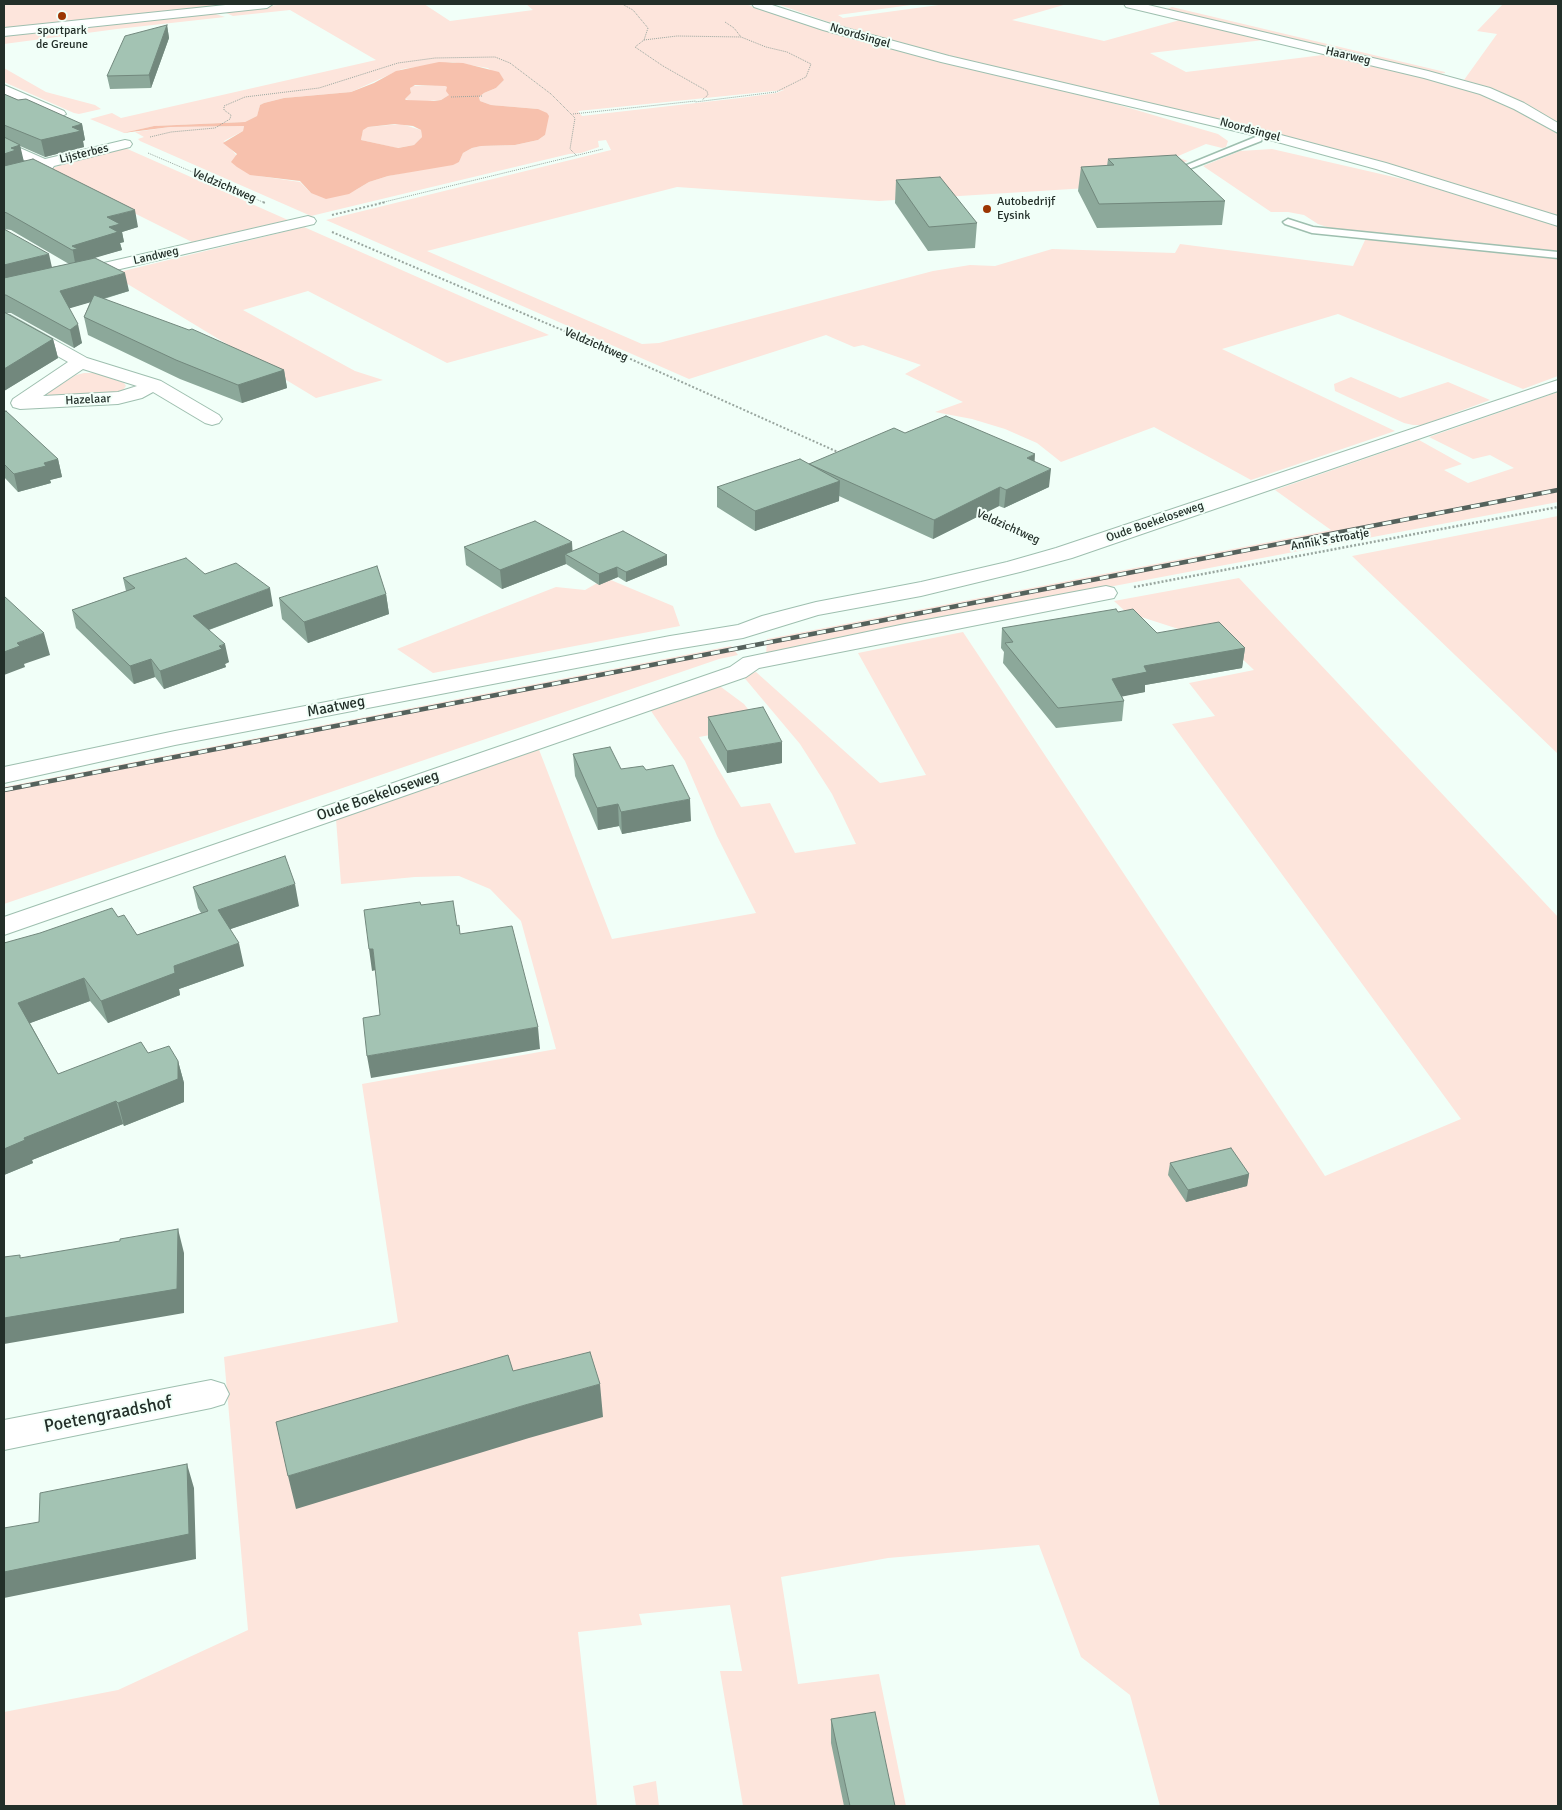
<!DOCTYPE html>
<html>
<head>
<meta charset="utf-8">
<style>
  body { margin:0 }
  #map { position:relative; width:1562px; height:1810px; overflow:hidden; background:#f1fff8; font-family:Signika,sans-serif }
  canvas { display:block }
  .frame { position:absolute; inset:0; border:5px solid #232f29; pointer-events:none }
</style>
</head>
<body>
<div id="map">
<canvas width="1562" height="1810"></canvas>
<div class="frame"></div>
</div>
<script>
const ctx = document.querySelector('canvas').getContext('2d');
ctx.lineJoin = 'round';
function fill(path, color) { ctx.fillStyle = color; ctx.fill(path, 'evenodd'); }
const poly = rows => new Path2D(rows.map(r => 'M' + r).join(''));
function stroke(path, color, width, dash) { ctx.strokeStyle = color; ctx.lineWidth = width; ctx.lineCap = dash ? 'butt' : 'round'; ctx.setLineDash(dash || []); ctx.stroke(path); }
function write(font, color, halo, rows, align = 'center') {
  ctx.font = font + ' Signika,sans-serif'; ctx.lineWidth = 4; ctx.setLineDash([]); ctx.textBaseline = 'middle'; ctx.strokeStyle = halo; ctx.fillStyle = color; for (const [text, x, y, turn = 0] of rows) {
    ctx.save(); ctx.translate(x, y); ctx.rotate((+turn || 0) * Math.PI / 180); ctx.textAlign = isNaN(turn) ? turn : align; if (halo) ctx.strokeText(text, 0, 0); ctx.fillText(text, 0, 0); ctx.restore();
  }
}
fill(poly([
  [4,4,237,4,4,28],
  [288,4,424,4,450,21,533,10,526,4,745,4,927,58,1102,100,1218,134,1228,141,1226,147,1222,148,1206,144,1176,157,1188,161,1104,187,879,201,677,187,427,251,642,344,659,343,933,271,970,265,995,266,1052,249,1175,253,1180,244,1353,266,1366,238,1558,257,1558,376,1523,389,1338,314,1222,349,1395,431,1251,480,1154,427,1061,462,1037,443,1005,429,972,419,935,412,963,402,905,374,921,365,863,345,854,347,826,335,689,379,326,220,611,150,606,140,598,141,599,147,581,153,569,154,311,216,140,141,138,139,144,137,135,132,170,127,244,126,243,131,224,141,237,156,259,176,300,182,311,193,354,191,369,182,388,176,459,162,463,153,472,148,481,146,515,145,538,140,545,135,538,109,491,105,480,101,479,97,484,93,496,88,504,80,488,68,452,62,402,69,351,92,284,98,264,103,260,105,257,116,245,122,154,126,124,133,90,119,112,113,121,118,376,60,290,10,233,16,226,13,227,10],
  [784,90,776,93,740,98,582,116,578,111],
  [777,4,918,4,838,15,843,18,946,4,1067,4,1012,20,1104,41,1180,20,1264,40,1150,53,1186,72,1331,54,1478,92,1509,106,1558,134,1558,216,1354,155,1224,120,990,66,857,32],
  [1503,4,1558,4,1558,126,1499,92,1464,80,1497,34,1477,31],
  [1172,7,1445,72,1445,73,1438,74,1164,10],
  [209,12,225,17,117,29,4,44,4,35],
  [4,68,46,92,95,105,101,109,79,114,74,113,4,82],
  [443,85,447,87,449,95,441,100,415,102,405,99,411,93,410,88,412,86],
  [401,124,421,130,422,137,414,145,397,148,361,140,363,129,368,127],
  [123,147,288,220,192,242,48,170,58,166,54,164],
  [1272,149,1407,180,1558,225,1558,252,1336,230,1318,224,1304,215,1288,212,1271,212,1203,166,1240,151],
  [304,227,549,335,447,363,308,291,243,310,355,371,383,380,316,398,111,274],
  [84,373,97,373,124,383,126,386,123,390,116,393,49,397,46,394,76,375],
  [1351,377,1400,398,1448,382,1490,400,1422,425,1413,425,1404,423,1335,391,1334,384],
  [1558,392,1558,502,876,631,766,656,767,639,1331,530,1275,490,1419,440,1462,464,1444,470,1468,483,1514,468,1490,455,1473,459,1429,437],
  [1558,516,1558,754,1352,556],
  [606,578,673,606,680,626,433,673,397,649,556,587,585,590],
  [1239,578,1558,917,1558,1806,1160,1806,1130,1695,1081,1657,1039,1545,888,1558,781,1577,798,1684,879,1674,906,1806,743,1806,720,1671,742,1671,730,1605,639,1614,642,1625,578,1632,597,1806,4,1806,4,1712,118,1690,248,1630,224,1357,398,1322,362,1084,556,1049,521,921,490,889,459,876,415,877,341,884,336,819,538,747,612,939,756,913,717,836,685,761,649,708,710,687,721,687,744,704,761,726,699,737,741,807,770,803,795,853,856,844,832,794,800,744,742,675,756,672,880,783,926,775,858,653,963,632,1325,1176,1461,1119,1172,724,1215,716,1189,683,1254,670,1216,634,1200,636,1126,612,1114,601],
  [731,646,738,655,719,659,4,904,4,787],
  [656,1781,659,1806,636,1806,633,1786]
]), '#fde5dc');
fill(poly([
  [439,62,463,63,499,72,504,80,496,88,484,93,479,97,480,101,491,105,538,109,547,113,549,116,545,135,538,140,515,145,481,146,472,148,463,153,459,162,453,165,388,176,369,182,349,194,326,199,311,193,300,181,250,175,237,167,231,162,237,154,223,143,243,131,244,126,170,127,123,133,154,126,245,122,257,116,260,105,264,103,284,98,351,92,374,83,396,71],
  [415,85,445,86,447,87,446,91,449,95,441,100,434,101,406,100,405,99,411,93,410,88],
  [395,124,413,126,421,130,422,137,414,145,398,148,361,140,363,130,368,127]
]), '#f7c1ad');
const lane = poly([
  [1258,136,1262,139,1261,141,1189,169,1182,167,1258,136],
  [1288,219,1313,227,1558,252,1558,258,1312,233,1285,224,1283,222,1288,219]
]);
const street = poly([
  [235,4,273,4,267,8,4,36,4,28,235,4],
  [1124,4,1144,4,1428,71,1490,88,1524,103,1558,123,1558,133,1514,109,1480,94,1424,78,1126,7,1124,4],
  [4,85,64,111,66,114,59,118,54,117,4,94,4,85],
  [125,140,130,141,132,144,130,147,54,166,52,169,4,182,4,173,34,165,4,150,4,141,45,159,125,140],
  [308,216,314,218,316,221,314,224,4,296,4,286,308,216],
  [4,314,10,315,87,358,161,381,219,415,222,419,219,423,212,425,205,423,153,392,142,398,118,404,20,409,13,407,11,403,13,399,68,362,4,326,4,314],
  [83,369,137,386,118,392,43,396,83,369],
  [1558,380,1558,391,1072,558,1020,572,921,596,818,615,743,638,670,650,175,745,4,783,4,767,175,731,670,636,738,625,762,616,816,602,921,582,1007,562,1056,548,1558,380],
  [1106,586,1114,588,1117,593,1114,598,759,668,746,677,4,935,4,917,730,667,743,658,905,624,1106,586],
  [211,1380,224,1384,229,1394,224,1404,211,1408,4,1450,4,1420,211,1380]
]);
const secondary = poly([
  [752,4,769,4,831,24,949,56,1251,127,1386,163,1558,216,1558,226,1376,169,1248,134,941,62,823,30,754,7,752,4]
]);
stroke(lane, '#9ebfaf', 3);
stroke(street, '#9ebfaf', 2);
stroke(secondary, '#9ebfaf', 2);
stroke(poly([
  [622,4,633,10,648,28,644,40,635,47,663,66,707,91,708,95,702,100],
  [725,22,734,28,741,37],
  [644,40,677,36,741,37,766,47,787,52,811,64,806,77,776,92,695,102],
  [451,97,483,96],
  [573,114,696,101],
  [150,137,171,132,215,128,230,119,231,115,224,110,224,106,245,97,319,88,398,63,435,58,495,57,510,63,551,94,575,118,570,149,577,156],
  [148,153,265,203],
  [380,203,603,149]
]), '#99a69f', 1, [1, 1]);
stroke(poly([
  [263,202,265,203],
  [332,215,386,202],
  [332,232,635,361,840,453]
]), '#99a69f', 2, [2, 2]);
stroke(poly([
  [978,514,1023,534],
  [1134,587,1558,507]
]), '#99a69f', 2.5, [2, 2]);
fill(lane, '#fff');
fill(street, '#fff');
fill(secondary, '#fff');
const rail = poly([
  [4,790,1558,490]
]);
stroke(rail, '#55625c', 4.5);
stroke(rail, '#f1fff8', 3, [9]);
fill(poly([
  [167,25,169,38,151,88,110,89,107,76],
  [4,94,18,100,82,124,85,140,83,141,84,147,45,157,20,146,23,161,138,227,122,232,124,242,120,243,122,250,92,258,129,291,104,299,284,370,287,388,242,403,180,379,88,335,84,317,90,302,69,308,82,343,74,348,11,313,6,313,53,339,58,358,4,391,4,229,52,267,69,264,11,230,4,229],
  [1108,159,1225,201,1222,225,1097,228,1078,191,1081,167,1107,166],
  [896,180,977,223,975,248,928,251,895,203],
  [4,412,58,459,62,477,50,480,51,483,18,492,4,477],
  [905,433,1034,462,1049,487,1004,508,999,506,933,539,839,496,839,501,755,531,717,507,717,487,809,465],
  [464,547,573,551,667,565,626,582,618,577,599,585,566,564,502,589,466,565],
  [205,574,273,606,209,630,229,662,225,664,226,667,164,689,155,677,134,684,76,628,72,610,126,591,123,578],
  [386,594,389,614,308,643,282,619,279,598],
  [1118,612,1157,633,1245,648,1242,668,1145,685,1145,692,1122,696,1124,701,1122,721,1056,728,1003,663,1004,652,1001,648,1002,628],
  [708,717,782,763,727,773,708,738],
  [573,754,621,769,646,770,691,821,622,834,619,826,598,830,575,776],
  [193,887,299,906,230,929,244,966,179,989,180,995,108,1023,90,1001,30,1023,58,1074,148,1053,178,1061,184,1083,184,1102,124,1126,123,1124,32,1160,33,1163,4,1175,4,943,118,917,137,935,201,913,198,908],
  [1170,1163,1249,1174,1247,1186,1186,1202,1168,1175],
  [831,1719,895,1806,844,1806,831,1743]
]), '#8ca89a');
fill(poly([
  [167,25,169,38,151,88,149,75],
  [82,124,85,140,83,141,84,147,45,157,41,140,72,127],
  [20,145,24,162,4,172,4,154,11,148],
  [135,210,138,227,122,232,124,242,120,243,122,250,81,262,76,268,72,246,107,217],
  [49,254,53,272,4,284,4,265],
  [125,273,129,291,64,310,60,291],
  [78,324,82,343,74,348,70,330],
  [53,339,58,358,4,391,4,369],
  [284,370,287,388,242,403,238,385],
  [1035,454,1034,473,1027,458],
  [58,459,62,477,50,480,51,483,18,492,14,474,44,463],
  [1051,469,1049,487,1004,508,1006,490],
  [840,481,839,501,755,531,755,511],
  [1000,487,999,506,933,539,934,520],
  [572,542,573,559,565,554,566,564,502,589,500,570],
  [667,555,667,565,626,582,626,572],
  [617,567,618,577,599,585,599,574],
  [270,588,273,606,197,634,193,616],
  [386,594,389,614,308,643,304,622],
  [44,633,50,655,24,664,25,667,4,675,4,652,17,643],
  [225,644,229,662,225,664,226,667,164,689,160,671],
  [1245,648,1242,668,1145,685,1145,692,1110,699,1112,679,1144,666],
  [151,659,155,677,134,684,130,666],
  [782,742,782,763,727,773,727,751],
  [690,799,691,821,622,834,621,812],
  [618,804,619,826,598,830,597,808],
  [295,884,299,906,222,932,218,910],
  [239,943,244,966,179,989,180,995,108,1023,101,1001,174,966],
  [369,949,373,949,376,970,372,971],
  [84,978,90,1001,25,1025,18,1003],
  [538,1027,540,1049,371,1078,367,1056],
  [178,1061,184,1083,184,1102,124,1126,118,1103],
  [116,1101,123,1124,32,1160,33,1163,4,1175,4,1149,24,1138],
  [1249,1174,1247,1186,1186,1202,1188,1190],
  [178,1229,184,1253,184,1313,4,1344,4,1318],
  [600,1384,603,1417,529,1438,296,1509,288,1476,525,1405],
  [187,1464,194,1488,196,1559,4,1598,4,1572]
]), '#72887d');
const building = poly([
  [167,25,149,75,107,76,125,36,167,25],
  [4,94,18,100,26,99,82,124,72,127,81,131,41,140,4,125,4,94],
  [4,137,20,145,11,148,16,150,4,154,4,137],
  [1176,155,1225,201,1099,204,1081,167,1114,165,1108,159,1176,155],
  [33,159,135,210,107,217,120,224,109,227,118,232,72,246,78,249,72,250,7,213,4,212,4,166,33,159],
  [940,177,977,223,929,227,896,180,940,177],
  [4,229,49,254,4,265,4,229],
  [95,258,125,273,60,291,78,324,70,330,6,295,4,295,4,278,95,258],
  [94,295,189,330,192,329,284,370,238,385,176,360,84,317,94,295],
  [4,312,53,339,4,369,4,312],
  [6,411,58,459,44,463,46,466,14,474,4,464,4,412,6,411],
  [946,416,1035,454,1027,458,1051,469,1006,490,1000,487,934,520,809,464,894,428,905,433,946,416],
  [800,459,840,481,755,511,717,487,800,459],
  [535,521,572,542,500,570,464,547,535,521],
  [623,531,667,555,626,572,617,567,599,574,565,554,623,531],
  [186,558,205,574,236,563,270,588,193,616,225,644,219,646,222,649,160,671,151,659,130,666,72,610,135,588,123,578,186,558],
  [377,566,386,594,304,622,279,598,377,566],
  [4,596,44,633,17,643,20,646,4,652,4,596],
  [1116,609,1118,612,1133,609,1157,633,1219,622,1245,648,1144,666,1147,672,1112,679,1124,701,1058,708,1005,643,1013,642,1002,628,1116,609],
  [763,707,782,742,727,751,708,717,763,707],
  [610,747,621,769,643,766,646,770,673,765,690,799,621,812,618,804,597,808,573,754,610,747],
  [285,856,295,884,218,910,239,943,174,966,175,973,101,1001,84,978,18,1003,58,1074,141,1042,148,1053,169,1046,178,1061,178,1079,118,1103,116,1101,24,1138,25,1140,4,1149,4,943,40,933,112,908,118,917,124,915,137,935,208,911,193,887,285,856],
  [453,901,457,926,459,925,460,934,512,926,538,1027,367,1056,363,1018,380,1015,373,949,369,949,364,910,420,902,421,905,453,901],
  [1231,1148,1249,1174,1188,1190,1170,1163,1231,1148],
  [178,1229,177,1289,4,1318,4,1257,20,1255,20,1258,120,1241,120,1239,178,1229],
  [590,1352,600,1384,525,1405,288,1476,276,1422,508,1355,513,1371,590,1352],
  [187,1464,189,1534,4,1572,4,1528,39,1522,40,1493,187,1464],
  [875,1712,895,1806,850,1806,831,1719,875,1712]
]);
fill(building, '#a3c3b3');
stroke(building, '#72887d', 1);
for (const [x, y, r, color] of [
  [62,16,5,"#9b3603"],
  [987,209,5,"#9b3603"]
]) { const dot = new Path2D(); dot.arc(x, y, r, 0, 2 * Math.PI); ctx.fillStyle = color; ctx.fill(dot); stroke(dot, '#f1fff8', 2); }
write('12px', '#232f29', '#f1fff8', [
  ["sportpark",62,31],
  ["de Greune",62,45],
  ["Autobedrijf",997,202,"left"],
  ["Eysink",997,216,"left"]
]);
write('12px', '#232f29', '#f1fff8', [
  ["Noordsingel",860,36,16],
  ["Haarweg",1348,56,13],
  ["Noordsingel",1250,130,15],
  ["Lijsterbes",84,154,-14],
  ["Veldzichtweg",224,186,23],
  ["Landweg",156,256,-13],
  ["Veldzichtweg",596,345,23],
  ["Hazelaar",88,400,-3],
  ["Oude Boekeloseweg",1155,522,-19],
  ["Veldzichtweg",1008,527,24],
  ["Annik's stroatje",1330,540,-10]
]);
write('15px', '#232f29', '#f1fff8', [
  ["Maatweg",336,707,-11],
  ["Oude Boekeloseweg",378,796,-19]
]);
write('18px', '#232f29', '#f1fff8', [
  ["Poetengraadshof",108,1415,-11]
]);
</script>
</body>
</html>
